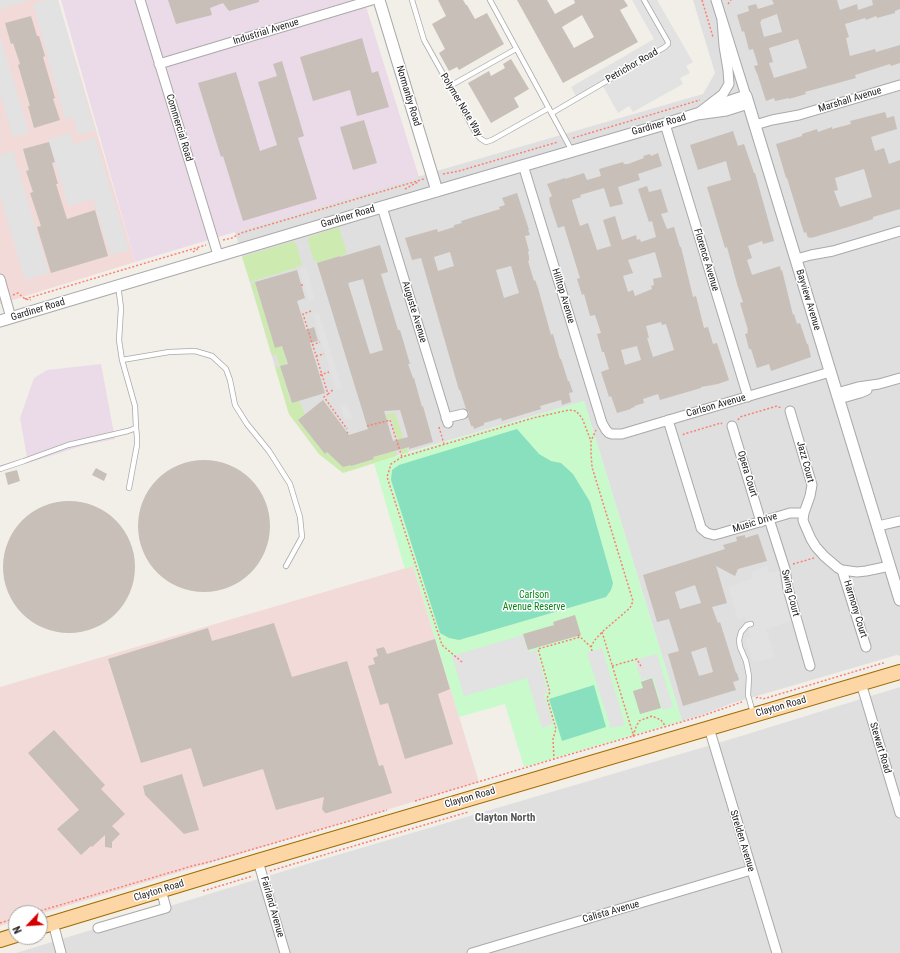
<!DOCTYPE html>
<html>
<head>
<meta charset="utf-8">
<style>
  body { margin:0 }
  #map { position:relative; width:900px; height:953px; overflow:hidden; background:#f2efe9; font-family:"Roboto Condensed",sans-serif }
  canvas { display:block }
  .north { position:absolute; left:8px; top:905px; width:40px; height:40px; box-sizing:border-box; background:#fff; border:1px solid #a7a7a7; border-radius:50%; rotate:245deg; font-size:11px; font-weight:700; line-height:16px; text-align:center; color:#222 }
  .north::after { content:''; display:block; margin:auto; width:14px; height:18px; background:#d40000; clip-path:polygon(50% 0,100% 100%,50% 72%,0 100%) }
</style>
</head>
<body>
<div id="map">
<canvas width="900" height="953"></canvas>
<div class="north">N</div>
</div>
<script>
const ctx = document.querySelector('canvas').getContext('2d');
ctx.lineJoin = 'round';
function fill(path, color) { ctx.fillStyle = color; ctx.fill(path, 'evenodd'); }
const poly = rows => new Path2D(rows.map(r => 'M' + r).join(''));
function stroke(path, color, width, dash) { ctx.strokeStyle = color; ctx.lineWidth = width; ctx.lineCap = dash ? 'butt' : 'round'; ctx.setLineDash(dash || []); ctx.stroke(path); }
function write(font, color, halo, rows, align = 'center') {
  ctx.font = font + ' "Roboto Condensed",sans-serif'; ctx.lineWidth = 3; ctx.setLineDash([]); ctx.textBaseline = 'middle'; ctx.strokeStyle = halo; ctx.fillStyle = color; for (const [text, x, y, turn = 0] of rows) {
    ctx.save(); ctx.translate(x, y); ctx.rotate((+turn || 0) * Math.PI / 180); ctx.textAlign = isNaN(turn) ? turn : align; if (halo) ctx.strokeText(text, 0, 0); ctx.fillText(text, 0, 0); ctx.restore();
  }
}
fill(poly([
  [693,0,900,0,900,656,897,655,733,703,702,715,682,721,584,401,374,462,343,473,319,454,289,414,235,232,447,168,703,94,715,73],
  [900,687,900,953,16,953,317,861,728,740]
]), '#e0dfdf');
fill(poly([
  [0,0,58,0,135,262,0,304],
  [413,566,479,782,40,914,16,913,16,921,0,926,0,687]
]), '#f2dad9');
fill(poly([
  [61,0,364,0,419,177,135,262],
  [101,364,115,439,85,445,28,463,20,418,34,378,47,370]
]), '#ebdbe8');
fill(poly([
  [339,227,347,254,317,263,316,261,314,261,308,241,309,237],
  [294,241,297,246,302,265,296,267,296,268,250,282,242,257],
  [255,282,275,348,282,346,287,364,280,366,291,403,299,401,305,414,298,420,323,451,325,454,327,452,343,467,351,464,352,466,374,459,373,457,396,451,397,456,343,473,319,454,289,414,275,367,280,366,276,354,272,356,251,284],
  [395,412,408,453,402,454,391,418,373,423,372,419]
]), '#cdebb0');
fill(poly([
  [584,401,682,721,524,767,505,704,459,717,413,566,405,569,374,463]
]), '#c8facc');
fill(poly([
  [517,429,539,454,551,461,561,463,573,474,590,502,613,583,611,590,606,597,459,640,449,638,440,633,391,480,392,470,399,465],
  [594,685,606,727,562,741,549,699]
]), '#88e0be');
fill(poly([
  [0,0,31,0,0,9],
  [46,0,58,0,95,131,78,135,73,117,65,119,33,4],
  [632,0,657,0,693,62,686,66,690,73,680,78,683,84,633,112,629,106,618,113,603,86,578,100,571,87,654,39],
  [0,36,29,132,13,137,0,94],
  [70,133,74,144,95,138,129,250,110,255,93,199,68,206,48,140],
  [13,151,49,273,25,280,0,196,0,155],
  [306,267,315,299,309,301,299,269],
  [319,313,342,388,336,390,313,315],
  [347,403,352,418,345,420,340,406],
  [767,566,769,573,778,570,792,621,766,629,775,657,753,663,746,639,751,637,745,617,738,619,728,587,752,579,751,572],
  [523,635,529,652,536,650,548,693,544,694,553,724,542,728,527,678,464,696,452,656],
  [602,648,625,725,611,728,587,653],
  [657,654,673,707,663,710,653,677,641,680,635,660]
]), '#e2e2e2');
fill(poly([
  [168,0,259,0,259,2,229,11,223,3,210,8,212,15,176,24],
  [438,0,463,0,466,5,467,5,475,19,487,13,504,44,459,70,457,67,449,71,439,53,445,49,432,24,446,16],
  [517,0,547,0,555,14,575,3,574,0,624,0,628,6,620,10,638,42,563,83],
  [582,15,594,37,574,48,562,27],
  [772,0,837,0,840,10,857,4,858,10,873,5,872,0,900,0,900,9,895,11,895,13,877,18,876,16,866,20,865,18,845,24,849,37,846,38,850,56,875,49,876,52,900,45,900,63,891,66,890,64,855,75,856,78,805,92,806,94,789,99,789,98,775,101,774,98,766,101,757,73,757,74,754,66,758,65,753,49,749,50,744,31,742,32,737,15,749,11,748,6,756,4,758,9,774,4],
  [777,14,782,32,764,37,760,22,761,22,761,20],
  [798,39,807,68,774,78,769,63,773,62,769,48],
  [31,16,37,36,39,36,45,56,43,57,55,98,53,99,60,120,34,128,28,106,30,106,18,65,20,64,13,43,11,44,5,23],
  [362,38,372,73,378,71,389,107,357,116,350,90,313,101,300,57],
  [511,59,529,89,514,98,519,107,491,123,468,83,489,71,491,76,505,68,503,64],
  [282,61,304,136,298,138,317,199,243,221,223,156,221,157,198,83,236,72,260,151,277,145,258,82,277,76,273,64],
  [885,112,887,118,894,116,897,129,871,137,875,151,884,148,889,164,900,160,900,209,873,217,873,219,845,228,811,238,810,237,808,238,806,232,804,233,787,178,786,178,776,144,802,136,802,134,817,129,818,132,832,127,832,129,851,124,850,121],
  [864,169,872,197,840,207,834,191,838,190,835,178],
  [364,120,377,163,353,170,340,127],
  [733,131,738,146,744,144,754,173,755,173,774,241,763,244,762,241,748,246,752,258,747,260,752,275,780,266,781,271,782,270,793,315,794,314,797,324,800,323,807,344,808,344,811,357,771,371,769,364,757,368,751,349,749,349,745,334,748,333,747,330,748,330,740,303,743,302,737,284,727,247,725,248,707,187,731,180,726,161,698,170,690,145],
  [49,142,55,162,52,163,58,184,56,184,67,219,95,210,108,256,51,273,37,227,41,226,30,193,33,192,26,171,29,170,23,149],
  [658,153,662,166,638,174,640,180,618,187,623,204,610,207,604,188,580,195,581,197,572,200,580,226,588,223,597,250,611,246,603,220,615,216,622,240,636,235,637,240,640,239,641,242,656,237,652,221,649,222,638,189,647,186,649,192,661,189,668,212,661,214,667,229,674,227,680,247,681,247,693,297,696,296,704,328,708,327,713,344,717,343,729,380,718,384,701,387,701,388,660,400,658,394,643,399,644,403,634,406,635,407,631,408,631,409,617,413,611,396,609,397,601,372,609,369,604,352,602,352,597,334,601,333,595,315,590,316,584,294,582,295,577,279,580,278,564,226,558,228,550,204,549,198,552,196,547,184,565,178,565,179,584,173,587,180,601,176,599,169,623,162,624,164,628,164,644,158,643,156,650,154,651,156],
  [655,252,662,277,653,279,654,285,651,286,652,289,635,296,633,290,628,292,623,276,633,273,628,260],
  [661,322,662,325,666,324,674,350,653,357,647,338,649,338,646,326],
  [637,346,641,360,625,365,621,350],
  [517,193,529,230,528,230,530,235,525,236,529,251,528,252,529,257,529,261,528,261,534,281,535,280,538,288,551,335,553,334,560,359,561,359,568,381,569,381,573,392,569,393,571,402,562,405,561,400,540,406,541,409,502,421,501,418,484,423,484,425,474,429,473,426,471,426,468,417,469,412,466,409,460,390,459,390,421,258,412,260,405,238,437,229,438,232,454,227,454,225,462,223,461,221,500,209,499,207,505,205,502,198],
  [450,252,454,266,438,271,434,257],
  [511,266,519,293,504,298,496,270],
  [380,245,388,272,381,274,398,330,400,330,410,364,408,364,413,378,414,378,422,407,423,406,433,442,409,449,409,447,373,457,374,459,351,466,351,465,343,467,327,452,325,454,298,420,323,400,349,435,368,429,317,263,340,256,340,257],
  [363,279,383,350,370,354,348,283],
  [400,410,408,437,393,441,384,411],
  [297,270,305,298,297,301,306,330,314,327,318,341,310,343,325,393,292,403,280,366,288,364,282,346,275,348,255,282],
  '138 526a66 66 0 1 1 132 0a66 66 0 1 1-132 0Z',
  [96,468,107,474,104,481,92,475],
  [17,470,20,481,8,485,5,473],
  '3 567a66 66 0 1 1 132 0a66 66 0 1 1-132 0Z',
  [758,534,767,561,738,569,735,576,716,566,727,603,712,607,718,623,720,622,736,673,737,673,739,680,733,682,736,690,683,706,668,654,679,651,669,619,657,622,643,575,725,549,723,545,737,541,736,537,745,535,745,538],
  [695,585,701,603,680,609,675,592],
  [706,647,713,672,699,676,691,652],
  [575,615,581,635,528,650,523,634,554,625,553,622],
  [274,623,292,677,347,661,379,766,383,765,392,793,327,813,325,813,322,809,324,797,276,810,263,769,203,787,191,748,141,763,108,659,208,628,212,641],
  [435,639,450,689,438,694,453,744,405,759,388,703,380,705,368,666,375,664,373,658,378,656,376,649,384,647,387,654],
  [652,678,661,708,640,714,633,691,643,688,641,682],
  [54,730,105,785,101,789,125,814,112,826,120,834,112,842,112,848,105,847,105,835,92,847,91,846,81,855,57,829,79,810,28,753],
  [182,774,199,830,184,834,145,795,143,786]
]), '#c7bfb8');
const service = poly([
  [412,0,424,40,477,135,481,139,486,142,492,140,549,108],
  [490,0,572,151],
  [450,86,516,49],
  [552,113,665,47,668,44,668,42,644,0],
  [122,360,169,352,195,351,212,356,226,369,230,380,235,405,247,424,269,451,290,484,300,517,302,537,286,566],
  [0,469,24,461,68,445,128,431,136,428,135,406,122,360,119,340,121,308,118,285],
  [129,488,137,445,137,437,136,428],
  [751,624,747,625,741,632,739,640,740,647,746,661,749,676,748,695,753,713]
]);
const minor = poly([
  [140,0,218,255],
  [716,0,746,96],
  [159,64,372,0],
  [697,114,723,94,729,84,728,70,724,46,722,20],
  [665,124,748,397],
  [755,125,772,120,799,115,900,85],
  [523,165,602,423,606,430,609,433,612,434,622,434,830,372],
  [382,207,448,423],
  [796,259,811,255,833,251,900,231],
  [0,279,11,318],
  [837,393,858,387,879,384,900,378],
  [839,399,860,393,867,390],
  [790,411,812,485,810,496,804,513],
  [446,418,463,414],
  [668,420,700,524,701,528,707,533,714,535,718,534,780,516,790,513,804,513,803,520,804,523,811,539,816,547,824,556,838,568,842,570,857,572,866,571,890,566],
  [732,426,761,522],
  [769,519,785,569,788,589,810,666],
  [878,526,900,521],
  [842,570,866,647],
  [861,683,900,813],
  [709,728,777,953],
  [258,861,285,953],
  [53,923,61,953],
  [98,928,166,908,161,890],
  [472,953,751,870]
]);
const tertiary = poly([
  [379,0,437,191],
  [719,105,746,96,900,600],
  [0,321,382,207,665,124,697,114,726,110,748,103]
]);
const primary = poly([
  [40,927,258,861,900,672],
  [0,940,16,935]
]);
stroke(service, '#a9a9a9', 6);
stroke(minor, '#a9a9a9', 11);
stroke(tertiary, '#a9a9a9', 13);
stroke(primary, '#a06b00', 16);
stroke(poly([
  [702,0,713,37],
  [728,4,731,0],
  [573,138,700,100],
  [443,174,459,171,558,142],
  [405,189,418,182],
  [223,240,232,238,241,233,424,179],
  [193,252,199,248],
  [301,285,303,285],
  [13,295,18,293,25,299,31,300],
  [25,299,206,245],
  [311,311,303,314,328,394,324,397,347,429],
  [312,345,320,342],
  [316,356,324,354],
  [320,375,329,372],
  [328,394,334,389],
  [738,420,740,417,777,406,781,408],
  [367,426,390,420,402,457],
  [439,427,444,444],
  [347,433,348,432],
  [683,435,684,434,721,423,722,424],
  [793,564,814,558],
  [602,632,634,737],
  [578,635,591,647],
  [592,651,591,647,594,641,602,632,630,608,633,601,592,467,591,453,591,441,596,430],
  [462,662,442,645,387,477,391,464,402,457,533,418,569,410,576,411,582,418,591,441],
  [612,666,637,659,642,668],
  [756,698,758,697,763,699,883,663,883,665],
  [633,736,636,727,639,721,652,716,661,720,666,727],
  [554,760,553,739,556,729,547,698,550,692,538,649,580,637],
  [415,801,554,759,702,716,742,702],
  [270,871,468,812],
  [203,891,253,876],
  [33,913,192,866,209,862,387,810],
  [0,923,16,918]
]), '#fa8072', 1.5, [2, 2]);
stroke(service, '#fff', 4.5);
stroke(minor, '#fff', 9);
stroke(tertiary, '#fff', 11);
stroke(primary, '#fcd6a4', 14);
write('10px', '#222', '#fff', [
  ["Industrial Avenue",266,32,-17],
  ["Petrichor Road",632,66,-30],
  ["Normanby Road",408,96,73],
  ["Marshall Avenue",850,100,-17],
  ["Polymer Note Way",461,105,59],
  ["Gardiner Road",659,125,-16],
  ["Commercial Road",179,128,73],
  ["Gardiner Road",348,217,-17],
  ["Florence Avenue",706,260,73],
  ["Hilltop Avenue",563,296,73],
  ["Bayview Avenue",808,300,73],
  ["Gardiner Road",38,310,-17],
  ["Auguste Avenue",414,312,73],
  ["Carlson Avenue",716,406,-16],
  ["Jazz Court",805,462,75],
  ["Opera Court",747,474,73],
  ["Music Drive",755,523,-17],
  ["Swing Court",790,593,76],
  ["Harmony Court",855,609,73],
  ["Clayton Road",781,707,-16],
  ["Stewart Road",880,748,73],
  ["Clayton Road",470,798,-16],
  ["Strelden Avenue",742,841,73],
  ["Clayton Road",159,891,-17],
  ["Fairland Avenue",272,907,74],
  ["Calista Avenue",611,912,-16]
]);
write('10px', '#0c8416', '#fff', [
  ["Carlson",534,595],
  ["Avenue Reserve",534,607]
]);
write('bold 11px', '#555', '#fff', [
  ["Clayton North",505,818]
]);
</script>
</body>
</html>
